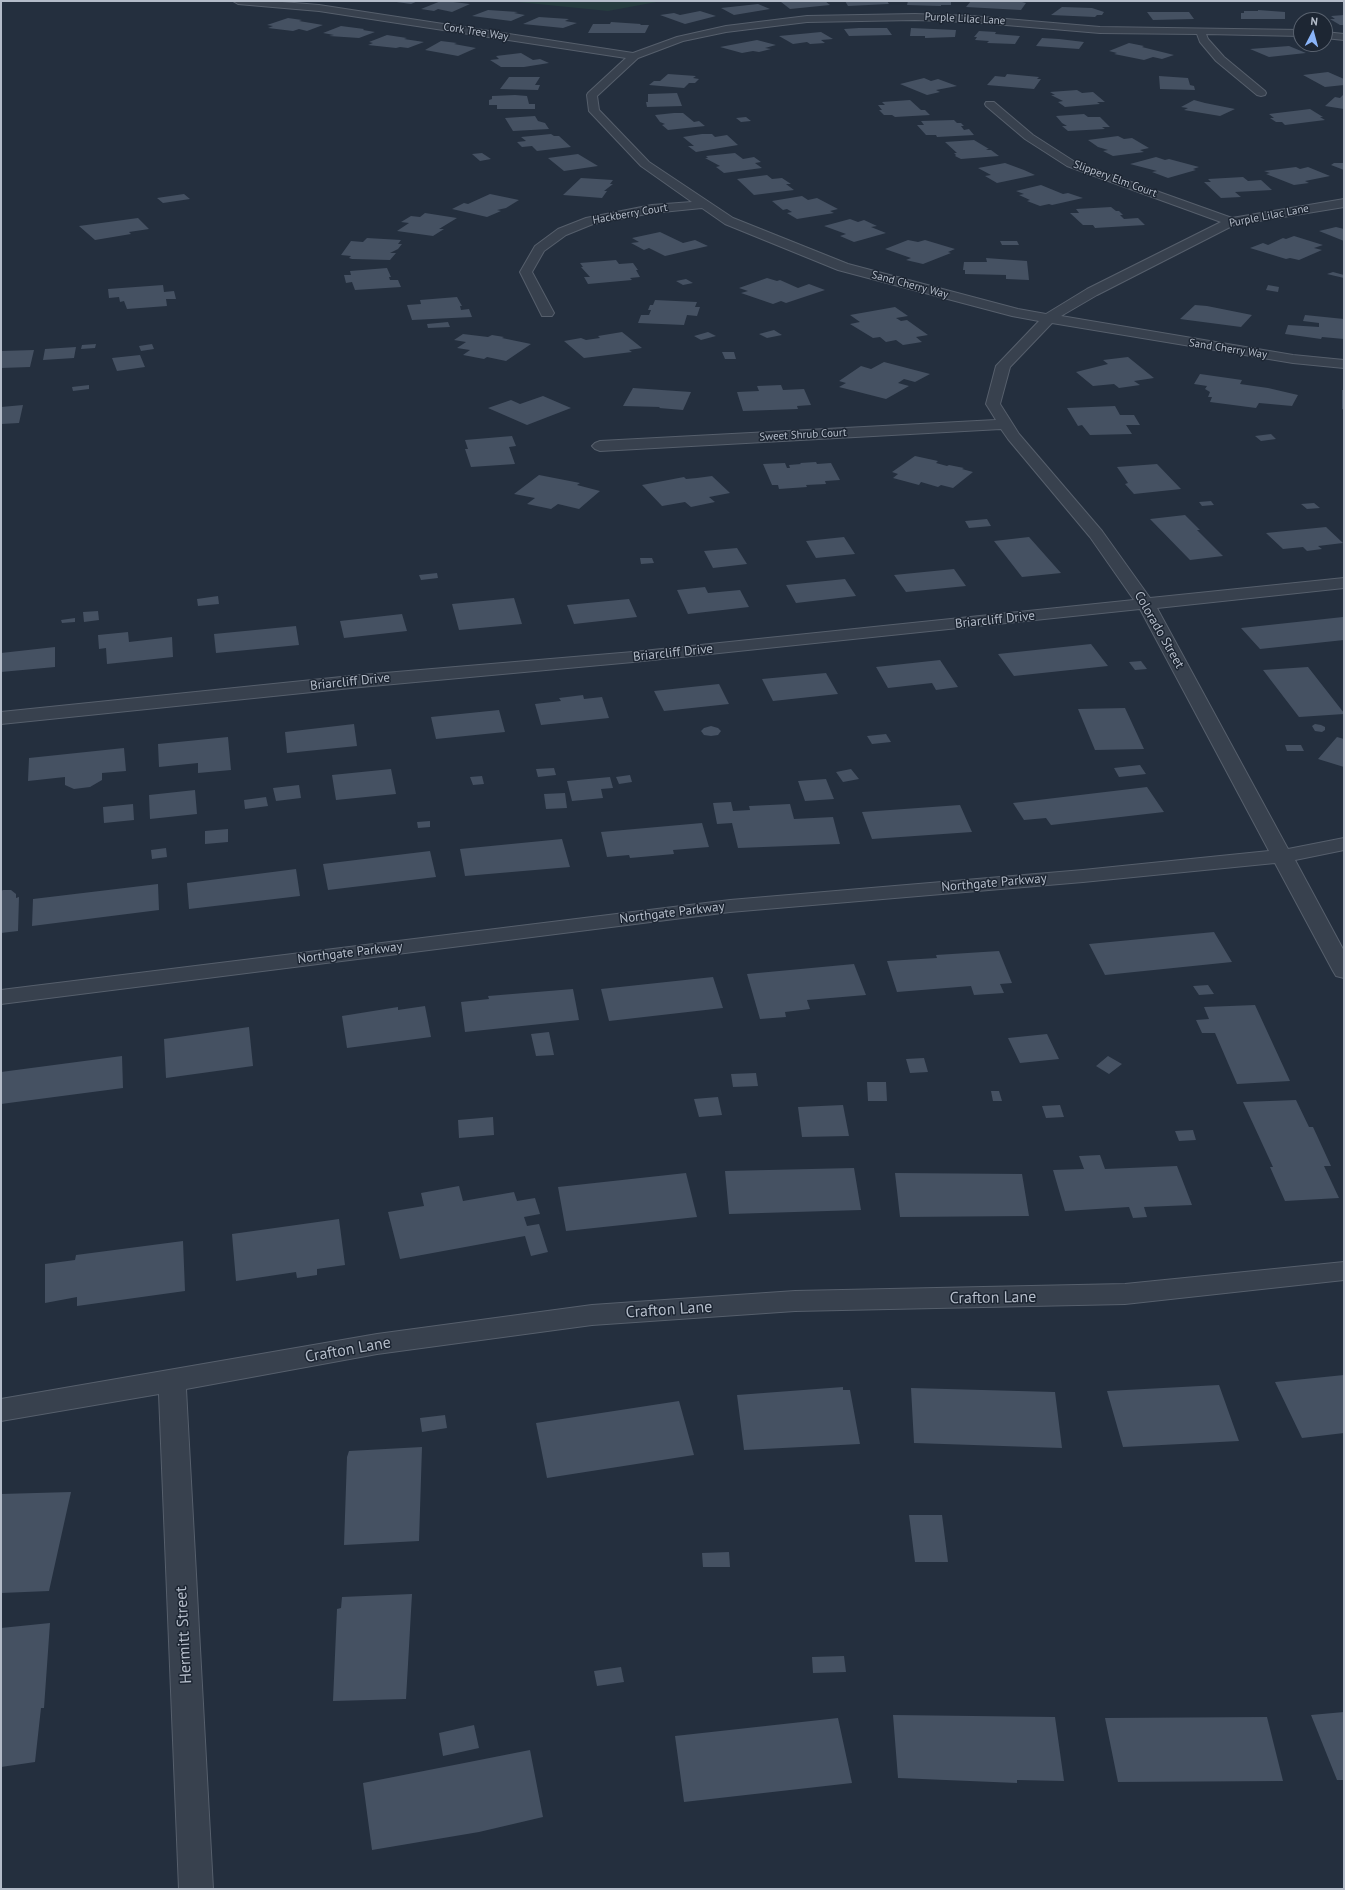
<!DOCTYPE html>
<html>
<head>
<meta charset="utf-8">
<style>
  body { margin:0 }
  #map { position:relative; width:1345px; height:1890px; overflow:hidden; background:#242f3e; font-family:"PT Sans",sans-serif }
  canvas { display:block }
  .frame { position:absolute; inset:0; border:2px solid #b4bcc9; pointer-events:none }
  .north { position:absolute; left:1293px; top:12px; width:40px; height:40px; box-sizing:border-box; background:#1d2633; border:1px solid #59626f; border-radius:50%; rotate:6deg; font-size:11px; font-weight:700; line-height:16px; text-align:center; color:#b4bcc9 }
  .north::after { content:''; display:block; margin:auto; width:14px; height:18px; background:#8ab4f8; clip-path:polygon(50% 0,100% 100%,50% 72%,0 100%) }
</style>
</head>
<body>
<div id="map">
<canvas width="1345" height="1890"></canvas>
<div class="frame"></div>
<div class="north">N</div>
</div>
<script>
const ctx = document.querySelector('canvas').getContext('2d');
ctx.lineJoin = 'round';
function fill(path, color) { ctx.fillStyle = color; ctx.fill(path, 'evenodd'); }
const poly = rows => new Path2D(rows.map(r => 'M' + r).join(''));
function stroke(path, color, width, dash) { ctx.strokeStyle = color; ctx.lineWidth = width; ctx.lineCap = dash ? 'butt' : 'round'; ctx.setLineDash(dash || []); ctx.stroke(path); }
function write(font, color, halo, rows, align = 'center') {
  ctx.font = font + ' "PT Sans",sans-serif'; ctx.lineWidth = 3; ctx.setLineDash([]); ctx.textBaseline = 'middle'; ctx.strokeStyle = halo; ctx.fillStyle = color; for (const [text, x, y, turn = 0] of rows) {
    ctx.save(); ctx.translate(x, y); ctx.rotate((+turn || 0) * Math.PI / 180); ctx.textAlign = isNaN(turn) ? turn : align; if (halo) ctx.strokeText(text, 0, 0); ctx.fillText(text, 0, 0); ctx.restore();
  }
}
fill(poly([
  [508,1,662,1,608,11]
]), '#263c3f');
fill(poly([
  [389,1,418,1,411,4],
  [441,1,445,1,470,4,452,12,438,9,434,11,421,9],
  [791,1,825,1,830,5,790,9,781,2],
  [845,1,887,1,889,4,848,6],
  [908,1,951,1,951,5,941,5,941,6,907,5],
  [971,1,1018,1,1026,3,1021,10,966,7],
  [758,4,770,9,734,15,721,8],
  [1062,7,1092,8,1104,12,1102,15,1097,15,1095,17,1051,15],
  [488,10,518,12,514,13,525,15,511,21,472,16],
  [1258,10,1285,12,1285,19,1241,19,1241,13,1244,13,1244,11,1258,11],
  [700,11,716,16,685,24,660,15,674,13,680,15],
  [1147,12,1189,12,1194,19,1153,20],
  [1344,15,1344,25,1340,25,1330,19,1335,19,1331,16],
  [539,17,569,19,565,21,577,23,563,28,523,24],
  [288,18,302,20,299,21,323,25,307,31,299,29,293,31,268,28,273,26,267,25],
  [611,22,641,24,640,25,649,25,645,33,588,33,593,24,610,24],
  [341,26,364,29,363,30,375,32,359,38,329,36,334,35,323,33],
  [859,28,887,28,892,35,849,36,844,29],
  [911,28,956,30,955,37,925,38,925,36,910,36],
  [979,31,996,32,995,34,1020,36,1015,44,987,43,989,41,975,40,977,37,974,37],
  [821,32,833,39,821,40,825,43,810,44,807,42,793,44,779,36],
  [387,35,407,38,404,39,424,42,408,48,400,47,396,48,368,45,373,43,369,42],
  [1042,38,1059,39,1084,42,1079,49,1036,46],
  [757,40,776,45,765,48,771,49,759,52,753,51,742,53,720,47],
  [441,41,457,43,454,44,476,48,458,56,425,50],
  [1129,43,1144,46,1142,47,1174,55,1162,59,1153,57,1144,60,1114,54,1117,53,1109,51],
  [1289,46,1306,53,1269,57,1250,49],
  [521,53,533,60,540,59,549,63,524,67,501,67,490,60,499,59,496,56],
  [1328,72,1344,79,1344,85,1325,87,1303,75],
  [668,74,696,76,693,78,699,79,695,83,689,83,684,88,649,85,654,81,660,81],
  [1007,74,1039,77,1037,79,1041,79,1034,89,987,85,995,76,1005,77],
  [1159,76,1188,78,1190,85,1194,86,1195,90,1160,89],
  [509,77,540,77,535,85,540,85,538,90,500,89],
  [924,78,931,81,938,79,957,86,936,90,940,92,927,95,900,84],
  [1077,90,1082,93,1093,92,1105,102,1097,102,1100,104,1065,107,1058,102,1063,101,1051,95,1055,95,1050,92],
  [677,93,682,106,647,107,646,102,648,102,648,94],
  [1344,94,1344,109,1325,106,1335,97,1340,98],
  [515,95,527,96,529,104,535,104,535,109,497,109,497,105,489,105,489,100,492,99,492,96],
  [910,100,921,110,925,110,930,115,895,117,892,115,884,115,879,110,882,110,878,105,885,105,882,102],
  [1194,100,1205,103,1235,109,1220,116,1184,110,1188,108,1181,107],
  [1310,109,1323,117,1320,117,1325,120,1285,125,1282,122,1276,122,1270,118,1274,118,1269,114],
  [674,113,683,113,694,122,699,121,705,126,668,130,662,125,665,124,660,122,655,115],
  [1084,114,1088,117,1100,117,1110,127,1102,127,1105,129,1068,131,1062,126,1067,126,1062,123,1056,116],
  [535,116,538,121,545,123,549,129,513,131,505,118],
  [746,117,751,121,741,122,736,118],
  [954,120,957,123,961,123,964,126,961,126,964,130,969,129,974,135,937,137,936,135,926,135,917,125,924,125,921,121],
  [551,134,554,136,559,136,571,147,537,151,532,146,522,147,517,142,526,141,521,137],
  [702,134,712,134,715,137,727,135,738,145,696,152,688,146,694,146,683,137],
  [1118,136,1124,139,1132,138,1149,148,1140,150,1144,152,1113,156,1103,151,1108,150,1098,147,1088,140],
  [974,140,989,149,986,149,988,150,991,150,999,156,961,159,955,156,956,155,954,153,957,153,945,142],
  [482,153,491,159,480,161,472,154],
  [735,153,743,159,754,157,761,162,755,163,762,168,724,173,716,167,720,166,705,158,708,158,706,156],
  [578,154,598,166,564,171,548,158],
  [1156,157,1165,160,1169,159,1199,167,1193,169,1196,170,1168,178,1152,172,1157,171,1130,164],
  [1005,163,1024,170,1035,175,997,183,985,176,991,175,978,168],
  [1344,163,1344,170,1331,165,1334,163],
  [1296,167,1300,169,1308,167,1330,176,1305,181,1309,183,1294,185,1266,174,1270,173,1264,171],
  [767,175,772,179,782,178,791,184,786,184,794,190,754,195,737,179],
  [1243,177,1248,181,1261,180,1272,190,1235,192,1241,197,1221,198,1204,182,1211,182,1208,179],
  [581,178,613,180,610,184,613,184,604,191,607,191,602,198,563,195],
  [1041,185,1063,194,1068,193,1083,198,1052,205,1049,204,1040,206,1027,201,1030,200,1019,195,1024,194,1016,191],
  [184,194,190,199,163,203,157,198],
  [490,194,519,200,506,208,497,210,501,211,487,217,452,209,464,203,468,204],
  [802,196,808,200,817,198,838,209,830,211,834,213,797,219,787,213,792,212,787,209,783,210,772,201],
  [1111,207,1116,211,1119,211,1123,215,1120,215,1124,219,1138,218,1145,225,1095,228,1093,225,1083,225,1070,213,1079,213,1076,209],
  [425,213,457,218,439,229,444,229,433,236,397,231,409,223,401,222,411,216,420,217],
  [138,218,149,229,129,232,131,234,95,240,79,226],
  [850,219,858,222,864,220,877,226,871,227,886,233,854,242,840,236,846,234,824,226],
  [1336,227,1344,229,1344,241,1319,231],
  [660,232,683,243,695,240,708,246,665,256,649,248,644,250,631,243,639,242,632,238],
  [1294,236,1323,245,1314,248,1322,250,1299,260,1290,258,1286,259,1250,248,1263,243,1268,245,1283,238,1286,239],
  [367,238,401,240,398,244,402,244,398,249,390,253,396,253,390,260,352,259,349,258,351,256,341,255,351,241,363,242],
  [908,240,918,242,925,240,955,249,948,252,951,253,923,264,906,260,911,258,885,249],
  [1000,241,1017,241,1019,245,1002,245],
  [986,258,1027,261,1029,280,1006,279,1006,275,965,274,965,270,963,270,964,262,987,262],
  [616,260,619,264,633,263,638,270,636,270,640,277,630,278,632,280,588,284,584,277,590,277,581,267,583,267,580,263],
  [387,268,391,277,389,277,390,280,398,280,401,287,355,290,352,282,346,283,344,275,351,275,350,271],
  [1333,272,1344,275,1344,278,1327,274],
  [767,278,777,281,780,280,798,288,809,284,825,290,786,303,781,301,773,304,741,293,748,291,739,288],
  [686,279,693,283,683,285,676,281],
  [163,285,164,292,174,291,176,299,166,299,167,306,127,309,124,301,120,302,119,297,109,298,108,289],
  [1268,285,1279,287,1278,292,1266,290],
  [457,297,462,306,460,306,461,310,469,309,472,317,412,320,407,305,421,304,420,300],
  [655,300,697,302,695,307,700,307,697,316,687,315,684,325,638,323,641,315,649,315,651,310,648,310,650,305,653,305],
  [1195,305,1207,306,1252,315,1241,327,1180,319],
  [895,307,908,316,896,318,901,321,907,320,928,335,916,337,922,342,903,345,896,340,886,342,880,337,873,338,850,324,860,322,850,315],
  [1305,315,1344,319,1344,339,1322,337,1321,339,1285,334,1288,325,1319,327,1319,323,1303,321],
  [448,322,450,327,428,328,427,324],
  [774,330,782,335,767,338,759,334],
  [622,332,642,348,629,350,632,352,584,358,564,341,581,338,586,340,600,338,598,336],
  [708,332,716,336,701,340,694,336],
  [463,334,488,337,492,335,504,337,502,338,531,344,506,361,487,357,484,359,463,355,470,350,457,348,466,342,454,340],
  [96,344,95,348,81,349,82,345],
  [152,344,154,349,141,351,139,346],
  [76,347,74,358,43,360,45,349],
  [34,350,30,367,1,368,2,351],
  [722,352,734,352,736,359,725,359],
  [140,355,145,367,117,371,112,358],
  [1128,357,1154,378,1134,381,1140,385,1119,388,1114,384,1093,386,1076,372,1108,364,1103,360],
  [884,362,930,374,915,382,904,379,898,383,909,386,886,399,839,387,846,383,839,381,861,366,871,369],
  [1200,374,1242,380,1240,384,1268,388,1298,395,1292,406,1259,403,1256,408,1210,402,1212,397,1208,397,1210,392,1205,389,1207,386,1194,384],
  [89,385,89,389,73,391,72,387],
  [781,385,783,390,804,389,811,405,797,406,798,409,743,411,737,392,759,391,757,386],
  [633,388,691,392,683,410,659,408,660,407,623,406],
  [1342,390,1344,390,1344,410,1342,409],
  [543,396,571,408,527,425,488,408,511,400,520,404],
  [23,405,19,423,1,424,1,407],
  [1115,406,1120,415,1134,415,1140,425,1126,425,1132,434,1090,435,1082,425,1078,426,1067,408],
  [1271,434,1276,439,1261,441,1255,436],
  [512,436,516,446,509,447,515,464,471,467,465,449,468,449,465,440],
  [915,456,938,461,936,463,947,466,949,465,964,468,962,469,973,472,953,488,941,485,938,487,921,482,919,485,893,478,898,474,892,472],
  [816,462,817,464,831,463,840,480,825,481,826,484,806,485,807,487,779,489,778,485,772,485,763,464,785,463,787,468,790,468,789,465,801,464,800,463],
  [1157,464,1181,489,1134,494,1125,484,1128,483,1117,467],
  [539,475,580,483,577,485,600,491,579,509,558,504,551,509,527,504,535,498,514,494],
  [712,476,730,493,709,497,715,502,691,507,685,502,662,506,642,485,684,477,686,479,697,478],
  [1211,501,1214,505,1202,506,1199,502],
  [1314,503,1320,508,1307,509,1301,504],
  [1185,515,1200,530,1197,530,1223,556,1190,560,1150,519],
  [987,519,991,526,969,528,965,521],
  [1326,527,1343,543,1318,546,1322,549,1307,551,1303,547,1283,549,1266,533],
  [844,537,855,554,816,558,806,541],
  [1029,537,1061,573,1022,577,994,541],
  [737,548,747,564,713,568,704,551],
  [640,558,652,558,654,563,641,564],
  [954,569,966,586,906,592,894,575],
  [437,573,438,578,421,580,419,575],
  [845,579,856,596,796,603,786,585],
  [705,587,708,593,740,590,749,607,688,614,677,590],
  [218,596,219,604,198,606,197,599],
  [514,598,522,624,459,630,452,604],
  [629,599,637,617,574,624,567,605],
  [98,611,99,620,84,622,83,612],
  [402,614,407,631,344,638,340,621],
  [1343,617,1344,640,1260,649,1241,628],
  [75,618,75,622,62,623,61,620],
  [296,626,299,645,216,653,214,634],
  [128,632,129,642,172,637,173,657,107,664,106,648,99,649,98,635],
  [1091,644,1108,666,1014,676,998,654],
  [55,647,55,667,1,672,1,653],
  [940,660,958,687,936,690,932,683,888,688,876,667],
  [1141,661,1147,669,1135,670,1129,662],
  [1308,667,1344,713,1344,714,1299,717,1263,670],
  [826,673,838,694,773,701,762,679],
  [719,684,729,704,664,711,654,691],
  [583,695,584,699,602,697,609,718,541,725,535,704,561,701,559,698],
  [1125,708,1144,749,1095,750,1078,709],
  [499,710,505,732,436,739,431,717],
  [354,724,357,746,287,753,285,732],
  [1315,724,1321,725,1325,727,1325,730,1322,732,1315,731,1312,726],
  [711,726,718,728,721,731,718,735,711,736,704,735,701,731,704,728],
  [886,734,891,742,872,744,867,736],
  [228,737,231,770,198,773,198,763,159,767,158,744],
  [1337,737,1344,739,1344,767,1318,759],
  [1285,745,1301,745,1304,751,1287,751],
  [124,748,126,771,102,773,102,780,90,787,74,789,65,785,65,777,28,781,29,758],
  [1140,765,1146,774,1119,777,1114,768],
  [554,768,556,775,538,777,536,769],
  [391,769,396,794,336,800,332,775],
  [851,769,859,779,843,782,836,772],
  [630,775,632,782,619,784,616,777],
  [482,776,484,784,473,785,470,777],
  [610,777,613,788,601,789,603,798,572,801,567,781],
  [826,779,834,799,805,801,798,781],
  [299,785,301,798,276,801,273,788],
  [1147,787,1164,812,1051,825,1046,818,1024,820,1013,803],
  [195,790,197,814,150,819,149,795],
  [565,793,567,808,546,809,544,794],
  [266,797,268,806,245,809,244,800],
  [731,802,733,811,750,810,749,806,790,804,794,819,833,817,840,844,738,848,732,823,717,824,713,803],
  [133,804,134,820,104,823,103,807],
  [960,805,972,832,872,839,862,812],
  [430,821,430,827,418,828,417,822],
  [702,823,709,847,673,850,674,854,630,858,629,855,607,857,601,832],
  [228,829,228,842,205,844,205,831],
  [562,839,570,867,465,876,460,849],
  [166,848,167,857,152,859,151,850],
  [430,851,436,877,328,890,323,864],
  [296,869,300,896,189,909,187,883],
  [158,884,159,910,32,926,33,899],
  [3,890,11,890,16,894,16,898,19,897,18,931,1,933,1,891],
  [1214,932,1232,962,1105,975,1089,944],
  [999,951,1012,983,1000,984,1004,993,974,995,971,986,897,992,887,961,937,958,936,955],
  [854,964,866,995,807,1000,810,1009,785,1012,786,1017,760,1019,747,974],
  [713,977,723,1008,609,1021,601,989],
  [1208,985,1214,994,1199,995,1193,986],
  [573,989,579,1020,465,1032,461,1002,489,999,488,996],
  [1255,1005,1290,1081,1237,1084,1215,1033,1202,1033,1196,1020,1209,1019,1204,1007],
  [425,1006,431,1037,347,1048,342,1016,398,1007,398,1010],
  [249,1027,253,1066,166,1078,164,1039],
  [549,1032,554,1055,536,1056,531,1034],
  [1047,1034,1059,1059,1020,1063,1008,1038],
  [122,1056,123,1088,1,1104,1,1072],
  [1108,1056,1122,1064,1109,1074,1096,1066],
  [924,1058,928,1072,910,1073,906,1059],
  [756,1073,758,1086,733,1087,731,1074],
  [867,1082,886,1082,887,1101,868,1101],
  [991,1091,999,1091,1002,1101,993,1101],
  [718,1097,722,1115,699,1117,694,1099],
  [1296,1100,1309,1127,1313,1127,1331,1166,1324,1166,1339,1198,1285,1201,1270,1167,1273,1167,1243,1102],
  [843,1105,849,1136,802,1137,798,1107],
  [1060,1105,1064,1117,1046,1118,1042,1106],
  [493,1117,494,1135,459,1138,458,1120],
  [1193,1130,1196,1140,1179,1141,1175,1131],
  [1100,1155,1105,1169,1177,1166,1192,1205,1144,1207,1147,1217,1133,1218,1129,1207,1065,1211,1053,1170,1084,1169,1079,1156],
  [854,1168,861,1210,729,1214,725,1171],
  [686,1173,697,1217,566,1231,558,1187],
  [895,1173,1022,1174,1029,1216,900,1217],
  [459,1186,463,1201,514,1192,517,1201,535,1198,540,1214,524,1217,527,1226,539,1224,548,1252,531,1256,525,1236,400,1259,388,1212,424,1206,421,1193],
  [339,1219,345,1265,317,1269,317,1275,297,1278,296,1272,236,1281,232,1234],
  [183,1241,185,1291,77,1306,77,1297,45,1303,45,1264,75,1260,76,1255],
  [1344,1375,1344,1433,1302,1438,1275,1382],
  [1219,1385,1239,1441,1123,1447,1107,1391],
  [843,1387,843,1390,850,1390,860,1444,744,1450,737,1395],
  [911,1388,1055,1392,1062,1448,914,1443],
  [679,1401,694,1455,547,1478,536,1423],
  [445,1415,447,1428,422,1432,420,1418],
  [422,1447,419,1541,344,1545,347,1457,349,1451],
  [71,1492,49,1591,1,1593,1,1494],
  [909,1515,942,1515,948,1562,915,1562],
  [729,1552,730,1567,703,1567,702,1553],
  [412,1594,406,1699,333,1701,337,1609,341,1608,342,1597],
  [50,1623,44,1708,41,1708,35,1762,1,1767,1,1628],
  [844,1656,846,1672,813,1673,812,1657],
  [621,1667,624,1682,597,1686,594,1671],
  [1344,1712,1344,1780,1337,1780,1311,1715],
  [893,1715,1055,1717,1064,1781,1017,1780,1017,1783,898,1778],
  [1267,1717,1283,1781,1118,1782,1105,1718],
  [838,1718,852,1783,684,1802,675,1736],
  [474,1725,479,1748,443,1756,439,1733],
  [530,1750,543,1817,479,1832,372,1850,363,1783]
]), '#455162');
const street = poly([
  [233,1,270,1,319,5,633,53,677,37,726,26,807,16,915,14,971,16,1100,27,1301,30,1301,36,1206,34,1208,39,1224,57,1265,91,1266,93,1265,95,1261,96,1257,95,1216,61,1200,42,1197,34,1100,33,971,22,915,20,807,22,726,32,683,41,638,58,597,96,599,110,649,162,733,218,848,264,1018,309,1046,314,1087,289,1221,222,1067,166,1025,139,986,106,985,104,986,102,994,102,1033,135,1075,162,1232,218,1344,199,1344,207,1234,225,1097,295,1061,316,1293,355,1344,360,1344,368,1293,363,1052,323,1010,367,1000,404,1019,434,1102,531,1150,598,1344,578,1344,588,1157,608,1288,849,1344,838,1344,850,1295,860,1344,951,1344,978,1336,976,1333,971,1275,863,1083,882,730,912,1,1004,1,990,730,900,1083,870,1269,851,1140,609,633,662,361,687,1,724,1,712,361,675,633,652,1134,600,1090,537,1008,439,1001,429,600,451,595,449,592,446,595,443,600,441,996,420,986,404,996,366,1039,321,1012,316,838,270,725,224,702,208,652,213,593,224,566,235,544,251,532,272,554,313,552,316,542,316,520,272,535,246,558,229,586,218,652,205,692,202,641,166,589,111,587,95,588,93,626,58,319,11,238,4,233,1],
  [1325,32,1344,34,1344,40,1325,38,1325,32],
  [1344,1262,1344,1280,1125,1304,795,1311,592,1325,377,1354,186,1389,213,1889,179,1889,159,1394,1,1421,1,1399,377,1334,592,1305,795,1291,1125,1284,1344,1262]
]);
stroke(street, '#565f6c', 2);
fill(street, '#38414e');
write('11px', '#b4bcc9', '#1d2633', [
  ["Purple Lilac Lane",965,19,3],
  ["Cork Tree Way",476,32,9],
  ["Slippery Elm Court",1115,179,20],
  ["Hackberry Court",630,214,-10],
  ["Purple Lilac Lane",1269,216,-11],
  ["Sand Cherry Way",910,285,15],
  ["Sand Cherry Way",1228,349,9],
  ["Sweet Shrub Court",803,435,-3]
]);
write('13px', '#b4bcc9', '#1d2633', [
  ["Briarcliff Drive",995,620,-6],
  ["Colorado Street",1159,630,60],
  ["Briarcliff Drive",673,653,-6],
  ["Briarcliff Drive",350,682,-6],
  ["Northgate Parkway",994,883,-5],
  ["Northgate Parkway",672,913,-7],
  ["Northgate Parkway",350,953,-7]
]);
write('16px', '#b4bcc9', '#1d2633', [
  ["Crafton Lane",993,1298,-1],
  ["Crafton Lane",669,1310,-4],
  ["Crafton Lane",348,1350,-10],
  ["Hermitt Street",184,1635,-93]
]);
</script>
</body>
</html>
